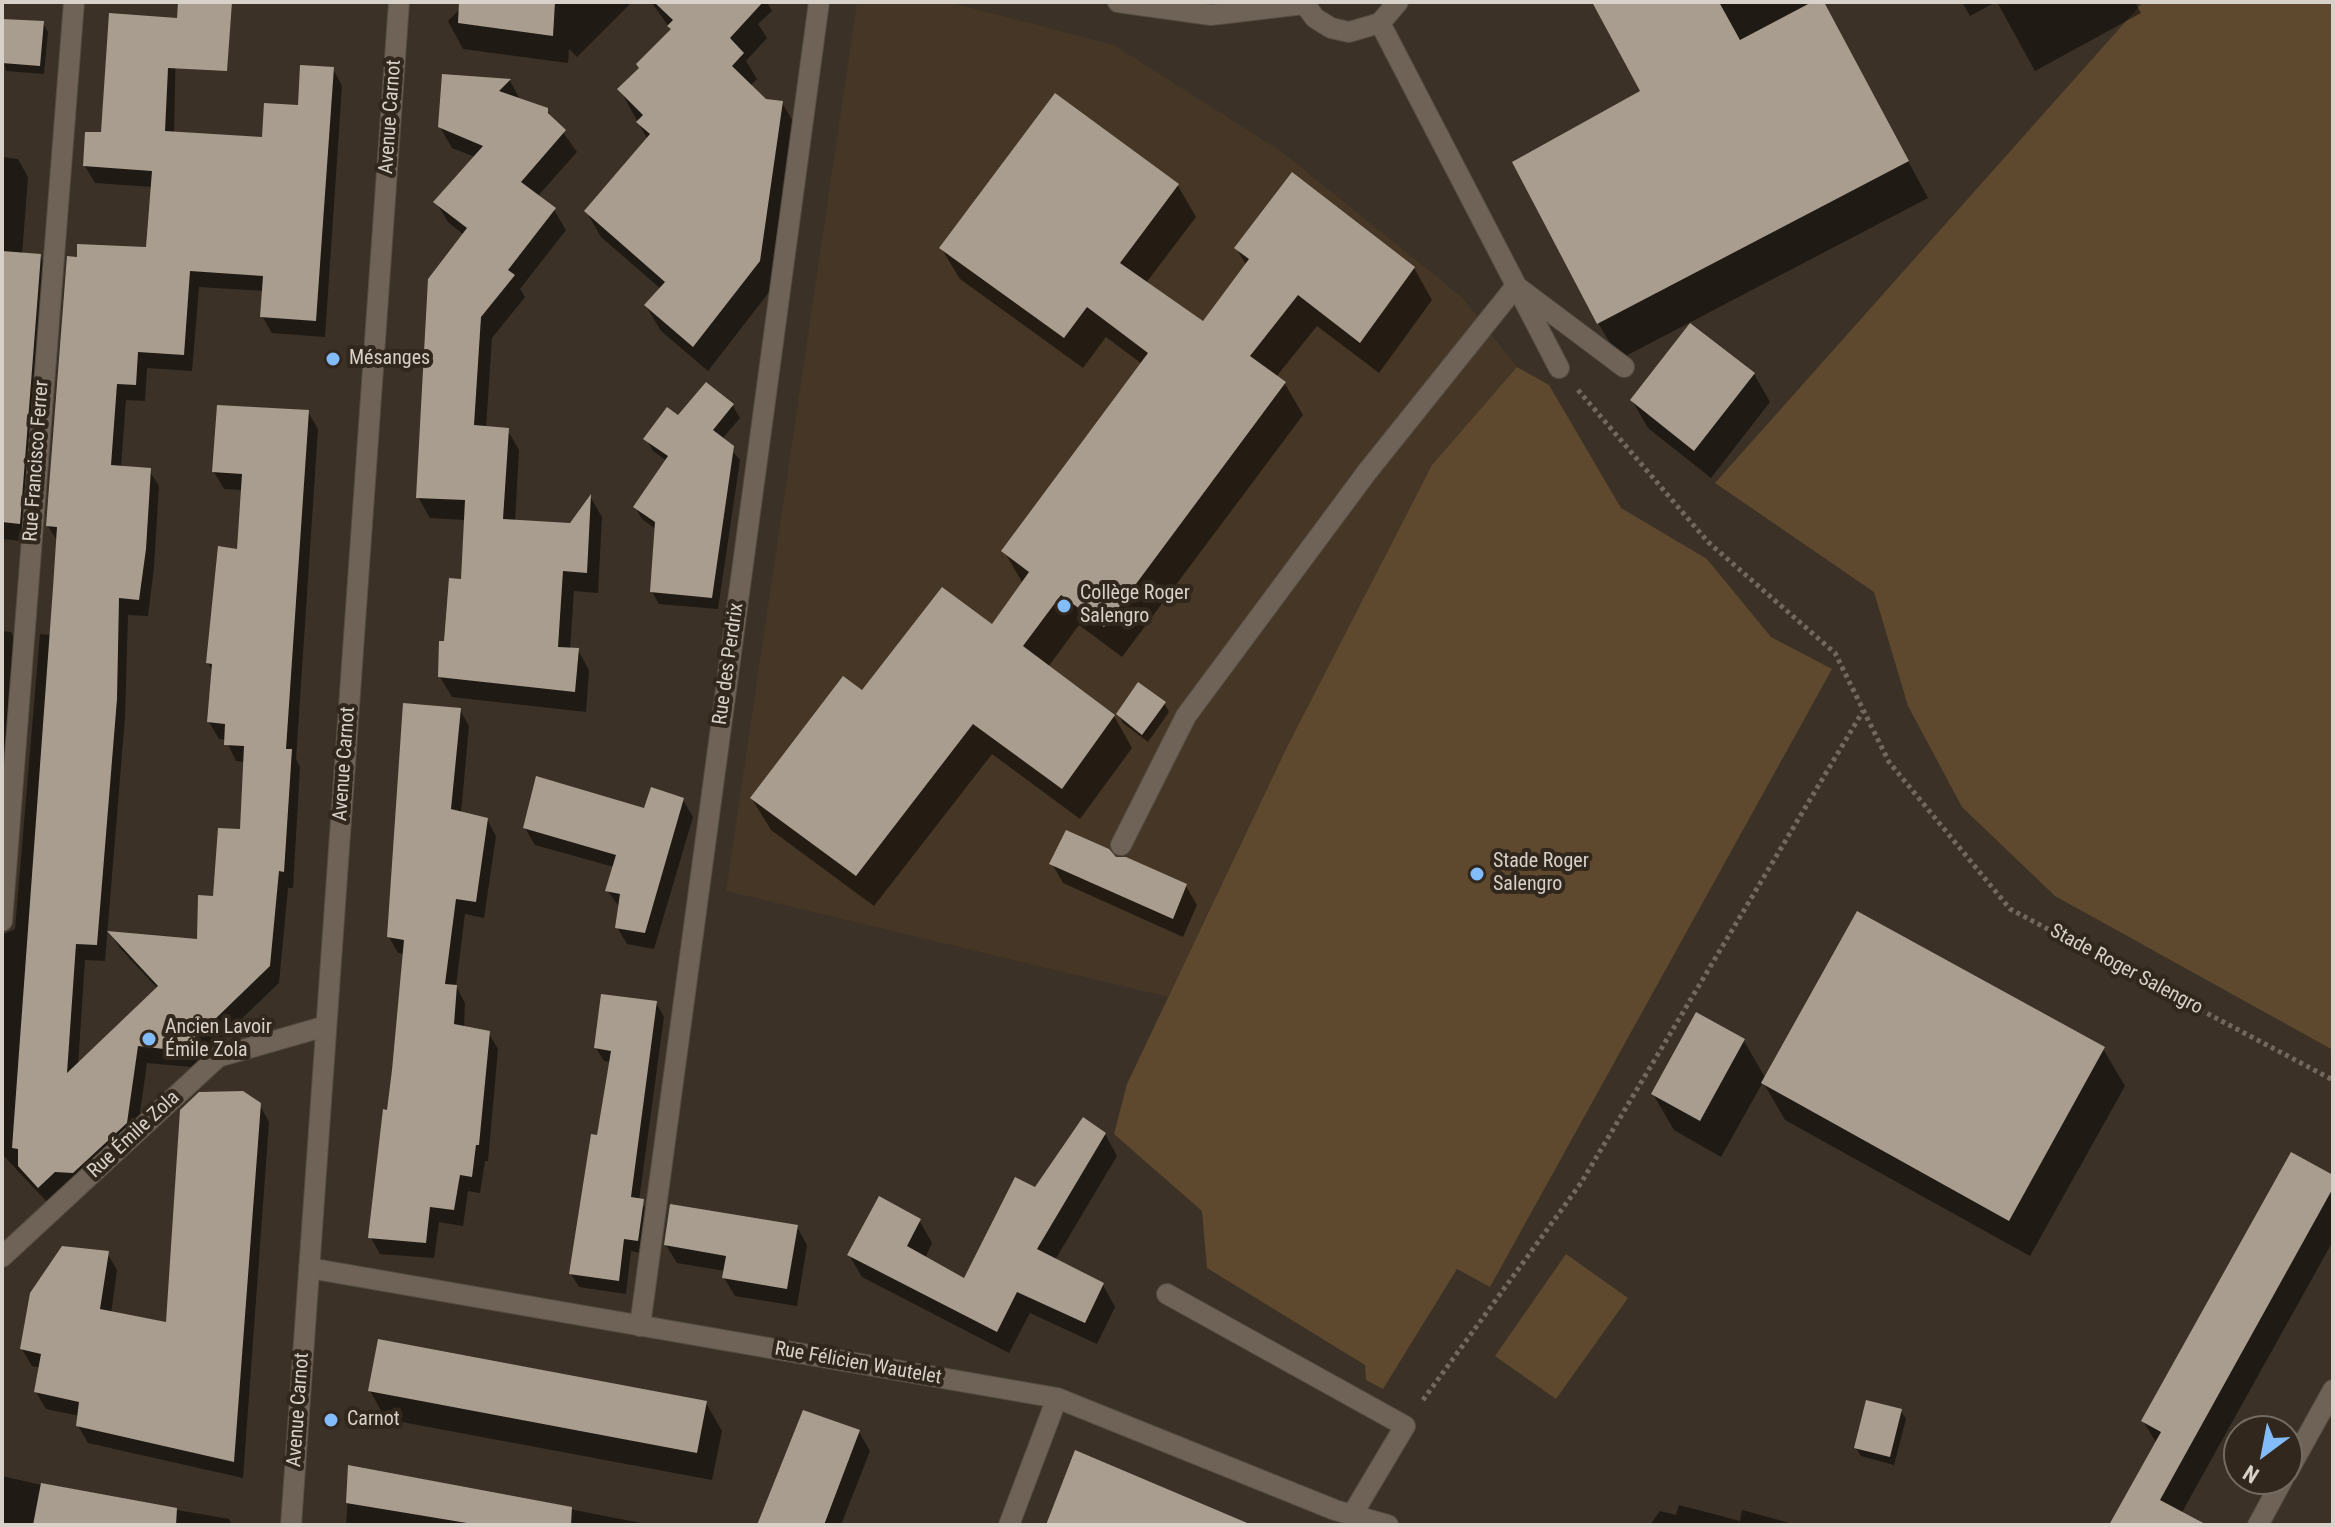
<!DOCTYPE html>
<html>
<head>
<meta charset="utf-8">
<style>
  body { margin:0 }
  #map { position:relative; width:2335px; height:1527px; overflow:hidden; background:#3b3126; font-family:"Roboto Condensed",sans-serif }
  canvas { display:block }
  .frame { position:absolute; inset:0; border:4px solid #d7d1c9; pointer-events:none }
  .north { position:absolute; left:2223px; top:1415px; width:80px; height:80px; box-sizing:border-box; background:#31271c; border:2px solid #736b61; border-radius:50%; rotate:212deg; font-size:22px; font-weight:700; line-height:32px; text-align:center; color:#d7d1c9 }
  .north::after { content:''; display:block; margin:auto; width:28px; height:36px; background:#83bcfb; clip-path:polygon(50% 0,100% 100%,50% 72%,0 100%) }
</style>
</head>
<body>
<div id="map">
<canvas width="2335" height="1527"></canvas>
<div class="frame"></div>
<div class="north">N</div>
</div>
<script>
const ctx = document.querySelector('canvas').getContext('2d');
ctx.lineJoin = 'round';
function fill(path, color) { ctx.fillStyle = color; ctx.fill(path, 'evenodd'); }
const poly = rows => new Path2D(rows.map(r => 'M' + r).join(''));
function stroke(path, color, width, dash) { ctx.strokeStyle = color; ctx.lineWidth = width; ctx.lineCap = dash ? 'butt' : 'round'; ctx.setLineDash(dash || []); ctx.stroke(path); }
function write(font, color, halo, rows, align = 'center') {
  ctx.font = font + ' "Roboto Condensed",sans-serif'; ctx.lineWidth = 8; ctx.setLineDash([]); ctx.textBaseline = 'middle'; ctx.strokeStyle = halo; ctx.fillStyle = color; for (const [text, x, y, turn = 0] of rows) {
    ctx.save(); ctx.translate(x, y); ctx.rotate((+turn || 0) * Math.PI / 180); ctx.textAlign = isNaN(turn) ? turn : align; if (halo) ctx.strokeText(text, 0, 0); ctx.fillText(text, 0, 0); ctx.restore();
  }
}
fill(poly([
  [857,2,948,2,1114,45,1282,152,1463,298,1517,367,1432,465,1287,747,1168,997,726,891]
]), '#453625');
fill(poly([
  [2143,2,2333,2,2333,1050,2055,896,1962,807,1908,706,1874,592,1715,483],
  [1517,367,1549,385,1621,508,1707,559,1771,637,1832,669,1490,1287,1457,1269,1383,1389,1366,1380,1365,1365,1207,1268,1202,1211,1114,1134,1127,1084,1287,747,1432,465],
  [1566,1254,1628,1298,1556,1399,1495,1356]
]), '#5e492e');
fill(poly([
  [467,2,632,2,577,57,569,49,568,63,463,49,448,21],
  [651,2,767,2,772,11,758,24,767,38,746,61,757,79,750,86,765,101,782,103,797,128,773,287,708,371,661,331,646,306,661,289,601,237,586,211,648,140,620,90,672,31],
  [1595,2,1805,2,1808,7,1822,2,1928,198,1620,359,1598,323,1642,92],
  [1962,2,1996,2,1970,16],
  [1997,2,2135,2,2141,13,2035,71],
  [43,23,48,32,44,74,6,71,2,51],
  [176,36,174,134,264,140,333,69,342,86,325,337,272,333,262,316,264,291,199,287,192,371,147,368,145,401,126,400,121,467,149,470,159,486,154,567,148,616,128,615,125,717,105,961,85,960,78,1066,158,989,120,948,111,934,199,941,241,831,245,762,236,761,226,740,219,739,209,722,213,672,208,663,239,552,243,490,224,489,214,472,308,412,318,429,296,759,300,767,293,888,288,888,279,983,191,1067,147,1063,136,1141,49,1204,2,1154,2,935,15,929,40,634,51,635,58,542,48,526,148,249,153,187,95,183,85,166,101,134],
  [444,76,510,81,521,101,547,110,577,152,537,197,554,210,566,230,520,289,525,297,492,338,486,428,507,429,519,450,515,522,571,525,591,498,602,517,598,593,574,591,570,649,578,650,589,670,586,712,452,697,440,677,463,581,466,520,430,518,418,497,464,235,448,222,436,202,475,157,452,148,440,127],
  [2,157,18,159,28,177,22,255,40,256,51,274,30,542,2,539],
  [1178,186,1196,217,1146,283,1203,323,1247,266,1236,248,1414,268,1432,300,1379,373,1317,326,1276,377,1285,384,1303,415,1122,657,1079,625,1048,667,1114,716,1132,748,1080,819,992,754,874,906,771,830,752,799,863,693,992,626,1022,582,1004,551,1142,364,1106,337,1083,368,960,279,941,248],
  [1754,374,1770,402,1711,478,1648,428,1632,400],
  [733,406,740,418,722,439,740,460,718,609,659,604,652,592,656,529,642,519,635,507,667,461,653,451,646,439,679,417],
  [2,631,11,632,20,649,2,882],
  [1164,703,1169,712,1148,742,1123,723,1118,714],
  [460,710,469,726,461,813,487,819,496,836,484,918,465,914,456,986,465,1003,464,1028,488,1032,498,1049,488,1161,485,1161,480,1193,468,1191,463,1226,439,1222,434,1258,380,1254,371,1238,389,1112,405,954,398,953,389,937],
  [683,800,693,817,654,949,627,944,617,927,620,908,607,890,614,867,535,845,525,828,646,810],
  [1115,859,1186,886,1197,905,1183,937,1063,883,1052,864],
  [656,1003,664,1017,639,1201,651,1215,645,1254,631,1251,626,1294,579,1287,571,1274,611,1062,604,1061,596,1048],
  [1744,1041,1766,1079,2103,1049,2125,1086,2030,1256,1785,1120,1763,1082,1721,1157,1674,1130,1653,1094],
  [259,1104,269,1122,243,1478,88,1443,78,1426,80,1416,46,1409,36,1392,41,1368,32,1366,22,1349,107,1253,117,1270,111,1314,168,1325],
  [1105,1134,1117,1156,1055,1260,1103,1285,1115,1307,1097,1344,1030,1313,1009,1353,862,1277,849,1255,919,1220,932,1243,925,1258,964,1280,1035,1190],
  [2333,1177,2333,1241,2181,1514,2188,1525,2111,1525,2157,1444,2143,1421],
  [797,1227,807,1245,797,1306,735,1296,724,1278,725,1271,677,1263,666,1245],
  [370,1391,706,1403,722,1431,712,1480,386,1419],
  [1901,1411,1906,1419,1894,1465,1861,1456,1856,1448],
  [859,1432,870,1451,841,1525,759,1525],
  [350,1467,652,1525,346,1525],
  [2,1476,68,1491,229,1519,232,1525,2,1525],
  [1679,1505,1740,1521,1742,1510,1797,1525,1650,1525,1660,1511,1676,1515]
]), '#0007');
fill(poly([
  [178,2,232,2,227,71,168,68,165,131,262,137,264,103,298,105,300,65,334,67,316,321,260,317,263,276,190,271,184,355,138,352,136,385,117,384,111,465,151,468,146,549,139,600,119,598,117,699,97,945,76,944,67,1073,158,986,107,931,197,939,198,895,213,896,218,828,240,829,244,746,224,745,225,724,207,722,212,664,206,663,218,546,237,549,242,474,212,472,217,405,309,410,286,749,292,749,284,872,279,871,270,966,182,1051,138,1046,127,1123,73,1173,55,1172,38,1188,18,1166,18,1149,12,1148,53,588,57,527,46,526,67,256,77,257,77,244,146,247,152,171,83,166,85,132,101,132,109,13,177,18],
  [459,2,555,2,553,36,458,23],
  [654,2,763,2,730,38,744,53,732,66,766,99,783,101,760,261,693,347,644,305,665,282,584,211,650,134,636,122,643,115,617,89,639,68,636,64,671,29,667,26,673,20],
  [1592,2,1719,2,1740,40,1812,2,1824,2,1909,161,1597,324,1512,162,1640,91],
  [2,19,44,21,40,66,2,63],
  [442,74,511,79,499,91,548,108,548,113,566,130,521,182,556,208,508,270,515,275,481,317,474,425,509,428,503,519,570,523,591,494,587,573,563,571,558,647,579,648,575,692,438,677,439,641,444,641,449,578,461,579,465,500,416,498,428,279,467,228,433,202,483,146,438,127],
  [1055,93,1179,184,1120,263,1203,321,1249,259,1234,248,1292,172,1415,267,1360,343,1298,295,1250,356,1286,382,1104,627,1061,595,1023,646,1115,715,1062,789,973,724,856,876,750,798,843,676,862,690,942,587,992,624,1029,572,1001,551,1148,353,1087,307,1064,338,939,248],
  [2,251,41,254,20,524,2,522],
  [1690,323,1755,373,1694,451,1630,400],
  [706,382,734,404,713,430,734,446,712,598,650,592,655,522,633,507,668,456,643,439,667,407,678,415],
  [1138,682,1166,702,1142,735,1116,714],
  [403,703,461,708,451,809,488,818,476,902,456,899,445,984,457,985,454,1024,490,1031,479,1145,476,1145,472,1177,460,1175,454,1210,430,1207,426,1243,368,1238,383,1109,387,1110,392,1070,404,940,387,937],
  [536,776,644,808,651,787,684,798,645,933,615,928,620,894,605,891,616,855,523,828],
  [1066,830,1109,849,1116,857,1126,857,1187,884,1173,919,1049,864],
  [1857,911,2105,1047,2009,1221,1761,1083],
  [601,994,657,1001,631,1197,644,1199,638,1241,624,1239,619,1281,569,1274,591,1134,597,1135,611,1051,594,1048],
  [1696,1012,1745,1039,1700,1121,1651,1094],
  [243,1091,261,1103,234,1462,76,1426,79,1402,34,1392,41,1354,20,1349,30,1293,62,1246,109,1251,100,1309,166,1322,180,1110,199,1092],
  [1083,1117,1106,1133,1037,1249,1104,1283,1085,1323,1017,1292,997,1332,847,1255,879,1196,921,1219,907,1246,964,1278,1015,1177,1035,1187],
  [2291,1152,2333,1175,2333,1188,2160,1500,2207,1525,2109,1525,2161,1432,2141,1421],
  [670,1204,798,1225,787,1289,722,1278,726,1256,664,1245],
  [378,1339,707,1401,697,1453,368,1391],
  [1866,1400,1902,1409,1890,1457,1854,1448],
  [803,1410,860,1430,824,1525,757,1525],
  [1075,1450,1252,1525,1046,1525],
  [348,1465,572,1507,571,1525,479,1525,346,1503],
  [41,1483,177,1508,176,1525,33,1525]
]), '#a99d8f');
const service = poly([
  [1380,23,1559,368],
  [1121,845,1186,716,1367,472,1516,286,1624,367],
  [1167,1294,1405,1426,1352,1515]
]);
const minor = poly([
  [1118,2,1211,15,1304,4],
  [1303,2,1315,18,1331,28,1349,32,1380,23,1398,2],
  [2,921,74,2],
  [2,1257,218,1057,326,1026],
  [309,1268,1057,1398,1335,1510,1388,1525],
  [640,1326,819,2],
  [2287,1473,2333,1390],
  [1009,1525,1057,1398],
  [2258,1525,2283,1479]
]);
const secondary = poly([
  [291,1525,399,2]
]);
stroke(service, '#554d42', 22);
stroke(minor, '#554d42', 22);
stroke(secondary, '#554d42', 22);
stroke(poly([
  [1578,390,1708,542,1835,653,1889,762,2010,909,2333,1080],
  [1423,1400,1581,1183,1863,711]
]), '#71695f', 5, [4, 4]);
stroke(service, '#6e6356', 20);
stroke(minor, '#6e6356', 20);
stroke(secondary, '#6e6356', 20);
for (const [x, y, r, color] of [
  [333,359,8,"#83bcfb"],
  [1064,606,8,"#83bcfb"],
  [1477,874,8,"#83bcfb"],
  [149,1039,8,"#83bcfb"],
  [331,1420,8,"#83bcfb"]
]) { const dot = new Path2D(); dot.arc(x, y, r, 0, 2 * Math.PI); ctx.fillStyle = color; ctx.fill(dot); stroke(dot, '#31271c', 3); }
write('20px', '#d7d1c9', '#31271c', [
  ["Avenue Carnot",391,117,-86],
  ["Rue Francisco Ferrer",37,461,-86],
  ["Rue des Perdrix",729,664,-82],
  ["Avenue Carnot",345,764,-86],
  ["Stade Roger Salengro",2126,970,28],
  ["Rue Émile Zola",134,1135,-43],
  ["Rue Félicien Wautelet",858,1364,10],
  ["Avenue Carnot",299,1410,-86]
]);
write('20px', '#d7d1c9', '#31271c', [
  ["Mésanges",349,359],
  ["Collège Roger",1080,594],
  ["Salengro",1080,617],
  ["Stade Roger",1493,862],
  ["Salengro",1493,885],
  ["Ancien Lavoir",165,1028],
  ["Émile Zola",165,1051],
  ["Carnot",347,1420]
], 'left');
</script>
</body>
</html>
